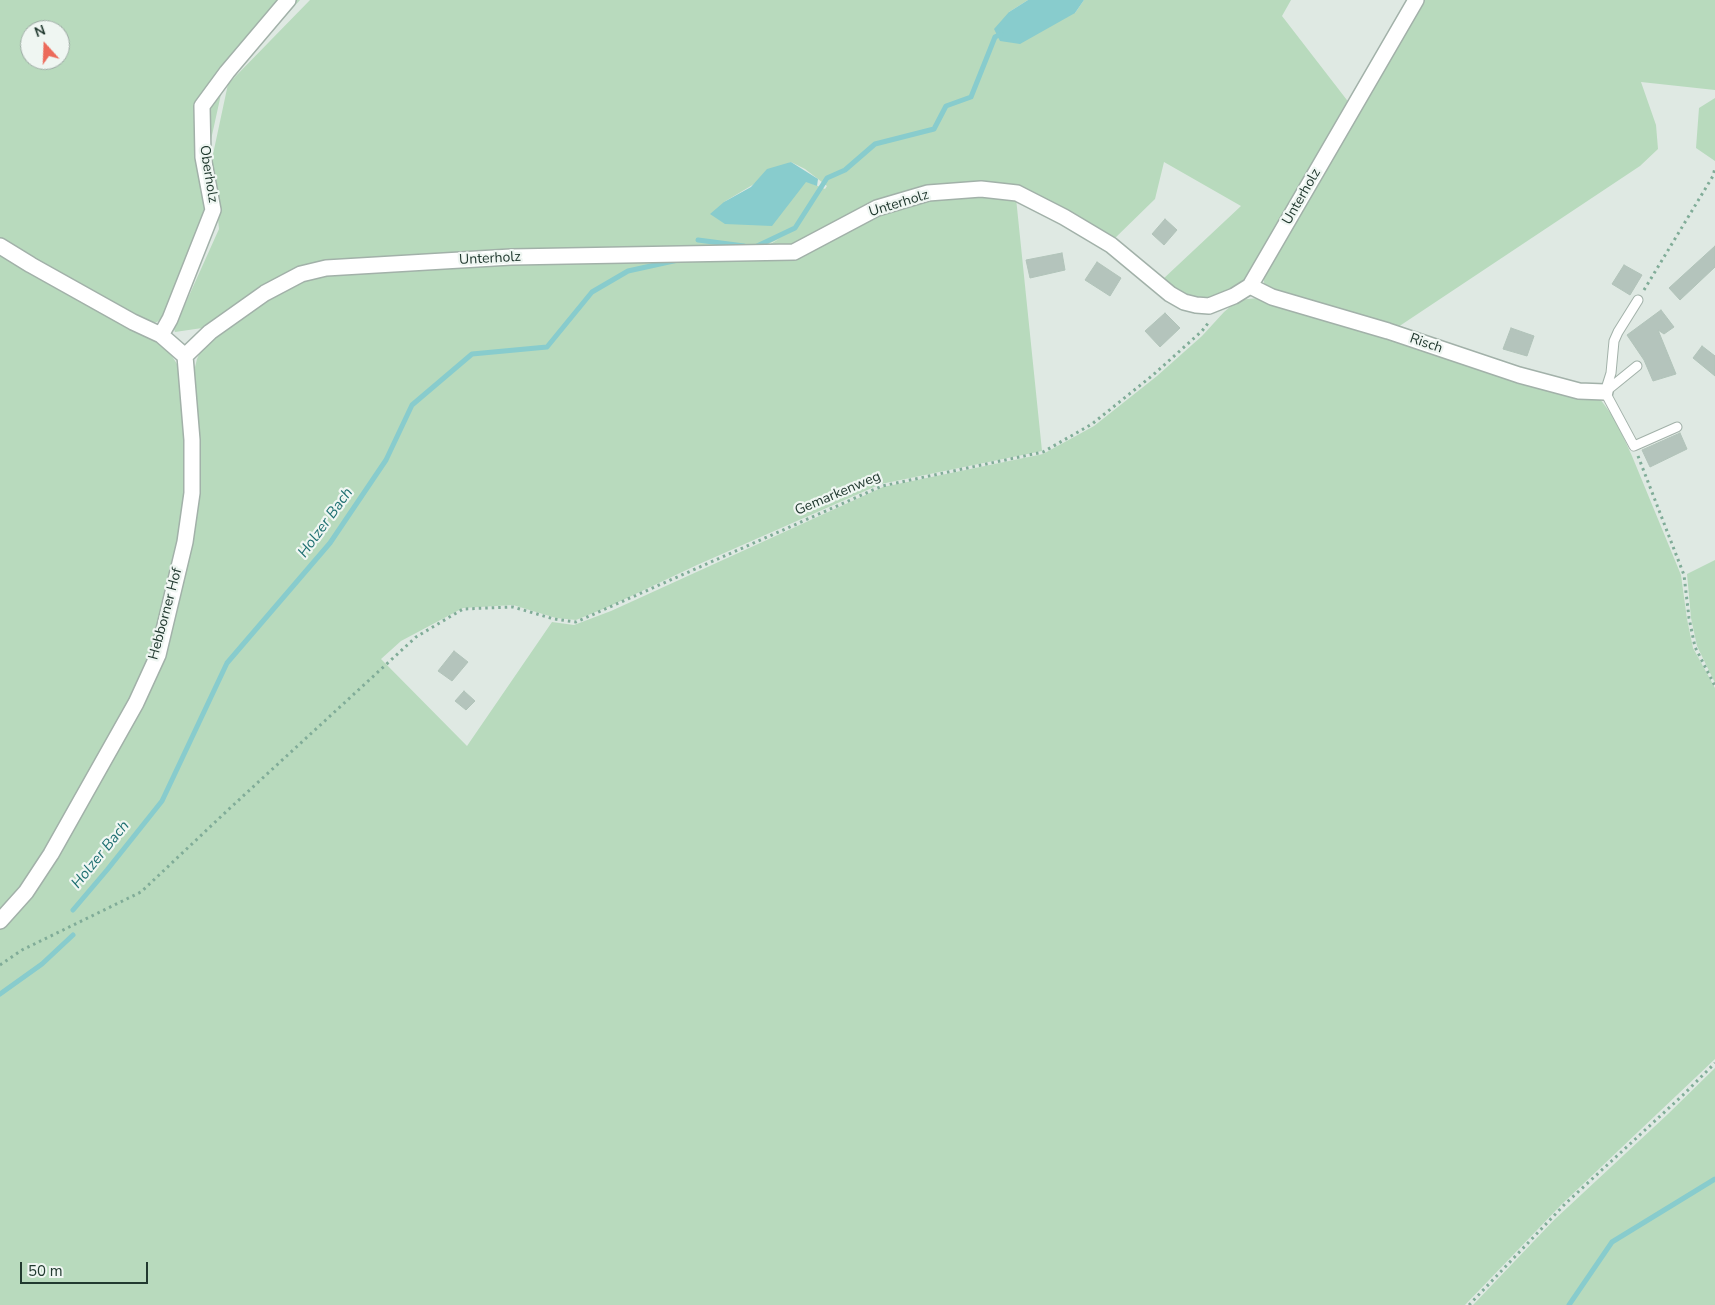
<!DOCTYPE html>
<html>
<head>
<meta charset="utf-8">
<style>
  body { margin:0 }
  #map { position:relative; width:1715px; height:1305px; overflow:hidden; background:#dfe9e3; font-family:"Nunito Sans",sans-serif }
  canvas { display:block }
  .north { position:absolute; left:20px; top:20px; width:50px; height:50px; box-sizing:border-box; background:#eff6f2; border:1px solid #9daaa4; border-radius:50%; rotate:340deg; font-size:14px; font-weight:700; line-height:20px; text-align:center; color:#21392f }
  .north::after { content:''; display:block; margin:auto; width:18px; height:22px; background:#ec6a5a; clip-path:polygon(50% 0,100% 100%,50% 72%,0 100%) }
  .scale { position:absolute; left:20px; top:1262px; width:128px; height:22px; box-sizing:border-box; border:2px solid #21392f; border-top:0; padding-left:6px; font-size:15px; line-height:18px; white-space:nowrap; color:#21392f; -webkit-text-stroke:4px #eff6f2; paint-order:stroke }
</style>
</head>
<body>
<div id="map">
<canvas width="1715" height="1305"></canvas>
<div class="north">N</div>
<div class="scale">50 m</div>
</div>
<script>
const ctx = document.querySelector('canvas').getContext('2d');
ctx.lineJoin = 'round';
function fill(path, color) { ctx.fillStyle = color; ctx.fill(path, 'evenodd'); }
const poly = rows => new Path2D(rows.map(r => 'M' + r).join(''));
function stroke(path, color, width, dash) { ctx.strokeStyle = color; ctx.lineWidth = width; ctx.lineCap = dash ? 'butt' : 'round'; ctx.setLineDash(dash || []); ctx.stroke(path); }
function write(font, color, halo, rows, align = 'center') {
  ctx.font = font + ' "Nunito Sans",sans-serif'; ctx.lineWidth = 4.5; ctx.setLineDash([]); ctx.textBaseline = 'middle'; ctx.strokeStyle = halo; ctx.fillStyle = color; for (const [text, x, y, turn = 0] of rows) {
    ctx.save(); ctx.translate(x, y); ctx.rotate((+turn || 0) * Math.PI / 180); ctx.textAlign = isNaN(turn) ? turn : align; if (halo) ctx.strokeText(text, 0, 0); ctx.fillText(text, 0, 0); ctx.restore();
  }
}
fill(poly([
  [0,0,300,0,223,85,207,158,213,228,163,317,157,322,149,323,0,243],
  [30,30,60,30,60,60,30,60],
  [310,0,1028,0,1009,12,1075,13,1084,0,1291,0,1282,16,1350,104,1246,279,1237,287,1215,297,1202,299,1182,296,1162,280,1241,206,1164,162,1155,199,1112,241,1042,198,927,192,794,250,760,250,779,239,758,249,335,263,209,327,175,332,174,329,219,229,212,159,228,84],
  [791,162,805,169,827,186,825,189,806,181,724,202],
  [1421,0,1715,0,1715,90,1641,82,1656,125,1658,149,1640,166,1395,329,1274,294,1265,287,1263,277],
  [1715,98,1715,161,1696,148,1699,108],
  [982,192,1016,198,1042,451,881,484,697,565,608,607,576,620,556,618,513,605,463,608,401,641,381,659,467,746,552,622,574,625,611,611,883,487,1043,454,1094,426,1157,376,1202,336,1224,312,1238,300,1258,298,1600,399,1615,419,1632,456,1681,575,1687,619,1693,648,1715,688,1715,1059,1562,1204,1465,1305,0,1305,0,248,156,340,170,353,177,364,183,384,187,492,172,575,161,610,190,542,193,375,197,359,202,348,208,340,292,283,344,270,793,255,878,210,929,196],
  [1715,560,1715,683,1697,646,1691,618,1687,574],
  [1715,1068,1715,1305,1473,1305,1554,1220,1668,1114]
]), '#b8dabd');
fill(poly([
  [1028,0,1084,0,1075,13,1020,44,1000,41,994,29,1009,12],
  [791,162,818,179,817,186,806,182,772,226,725,224,710,214,724,202,751,187,767,169]
]), '#88cccd');
stroke(poly([
  [698,240,744,246],
  [755,247,795,228,827,178,845,170,875,144,934,129,946,106,971,97,995,37,1001,34],
  [73,910,107,870,162,801,227,663,330,543,386,460,412,405,472,354,547,347,592,292,628,271,678,260],
  [0,994,42,964,73,935],
  [1569,1305,1612,1242,1715,1179]
]), '#88cccd', 5);
const building = poly([
  [1165,219,1177,230,1164,245,1152,234,1165,219],
  [1715,246,1715,267,1680,300,1669,288,1715,246],
  [1062,253,1065,270,1030,278,1026,260,1062,253],
  [1097,262,1121,278,1110,296,1085,280,1097,262],
  [1624,265,1642,275,1630,295,1612,284,1624,265],
  [1661,310,1674,327,1664,334,1658,330,1676,374,1653,381,1644,360,1627,335,1661,310],
  [1165,313,1180,328,1160,347,1145,331,1165,313],
  [1511,328,1534,336,1527,356,1503,349,1511,328],
  [1702,346,1715,356,1715,376,1693,358,1702,346],
  [1680,433,1687,449,1650,467,1642,450,1680,433],
  [454,651,468,662,452,681,438,671,454,651],
  [464,691,475,701,466,710,455,701,464,691]
]);
fill(building, '#b4c4bc');
stroke(building, '#b1c3b9', 1);
const lane = poly([
  [1638,300,1618,332,1614,341,1611,373,1605,392,1634,446,1677,427],
  [1605,392,1637,366]
]);
const street = poly([
  [0,246,31,265,133,322,161,335],
  [1250,286,1272,297,1388,331,1519,375,1579,391,1605,392],
  [185,356,210,332,265,293,301,274,326,268,511,257,794,252,877,208,928,193,981,189,1017,193,1064,217,1111,245,1170,294,1184,302,1196,305,1209,306,1234,296,1250,286,1416,0],
  [185,356,161,335,170,319,213,210,203,157,202,106,227,72,288,0],
  [0,921,26,892,51,854,136,703,158,655,185,542,192,493,192,440,185,356]
]);
stroke(lane, '#a2b1a9', 11);
stroke(street, '#a2b1a9', 18);
stroke(poly([
  [1644,290,1713,176,1715,168],
  [1638,456,1684,575,1689,618,1695,647,1715,686],
  [0,965,22,950,141,892,229,809,416,637,463,609,513,607,554,619,576,622,882,486,1043,452,1092,424,1153,375,1202,331,1209,322],
  [1469,1305,1565,1204,1683,1095,1715,1063]
]), '#80ac98', 3, [2.5, 4]);
stroke(lane, '#fff', 9);
stroke(street, '#fff', 15);
write('14px', '#21392f', '#eff6f2', [
  ["Oberholz",208,174,81],
  ["Unterholz",1302,197,-60],
  ["Unterholz",899,204,-17],
  ["Unterholz",490,259,-3],
  ["Risch",1426,344,19],
  ["Gemarkenweg",838,494,-23],
  ["Hebborner Hof",166,614,-75]
]);
write('italic 15px', '#1e6f71', '#eff6f2', [
  ["Holzer Bach",326,523,-54],
  ["Holzer Bach",101,855,-51]
]);
</script>
</body>
</html>
